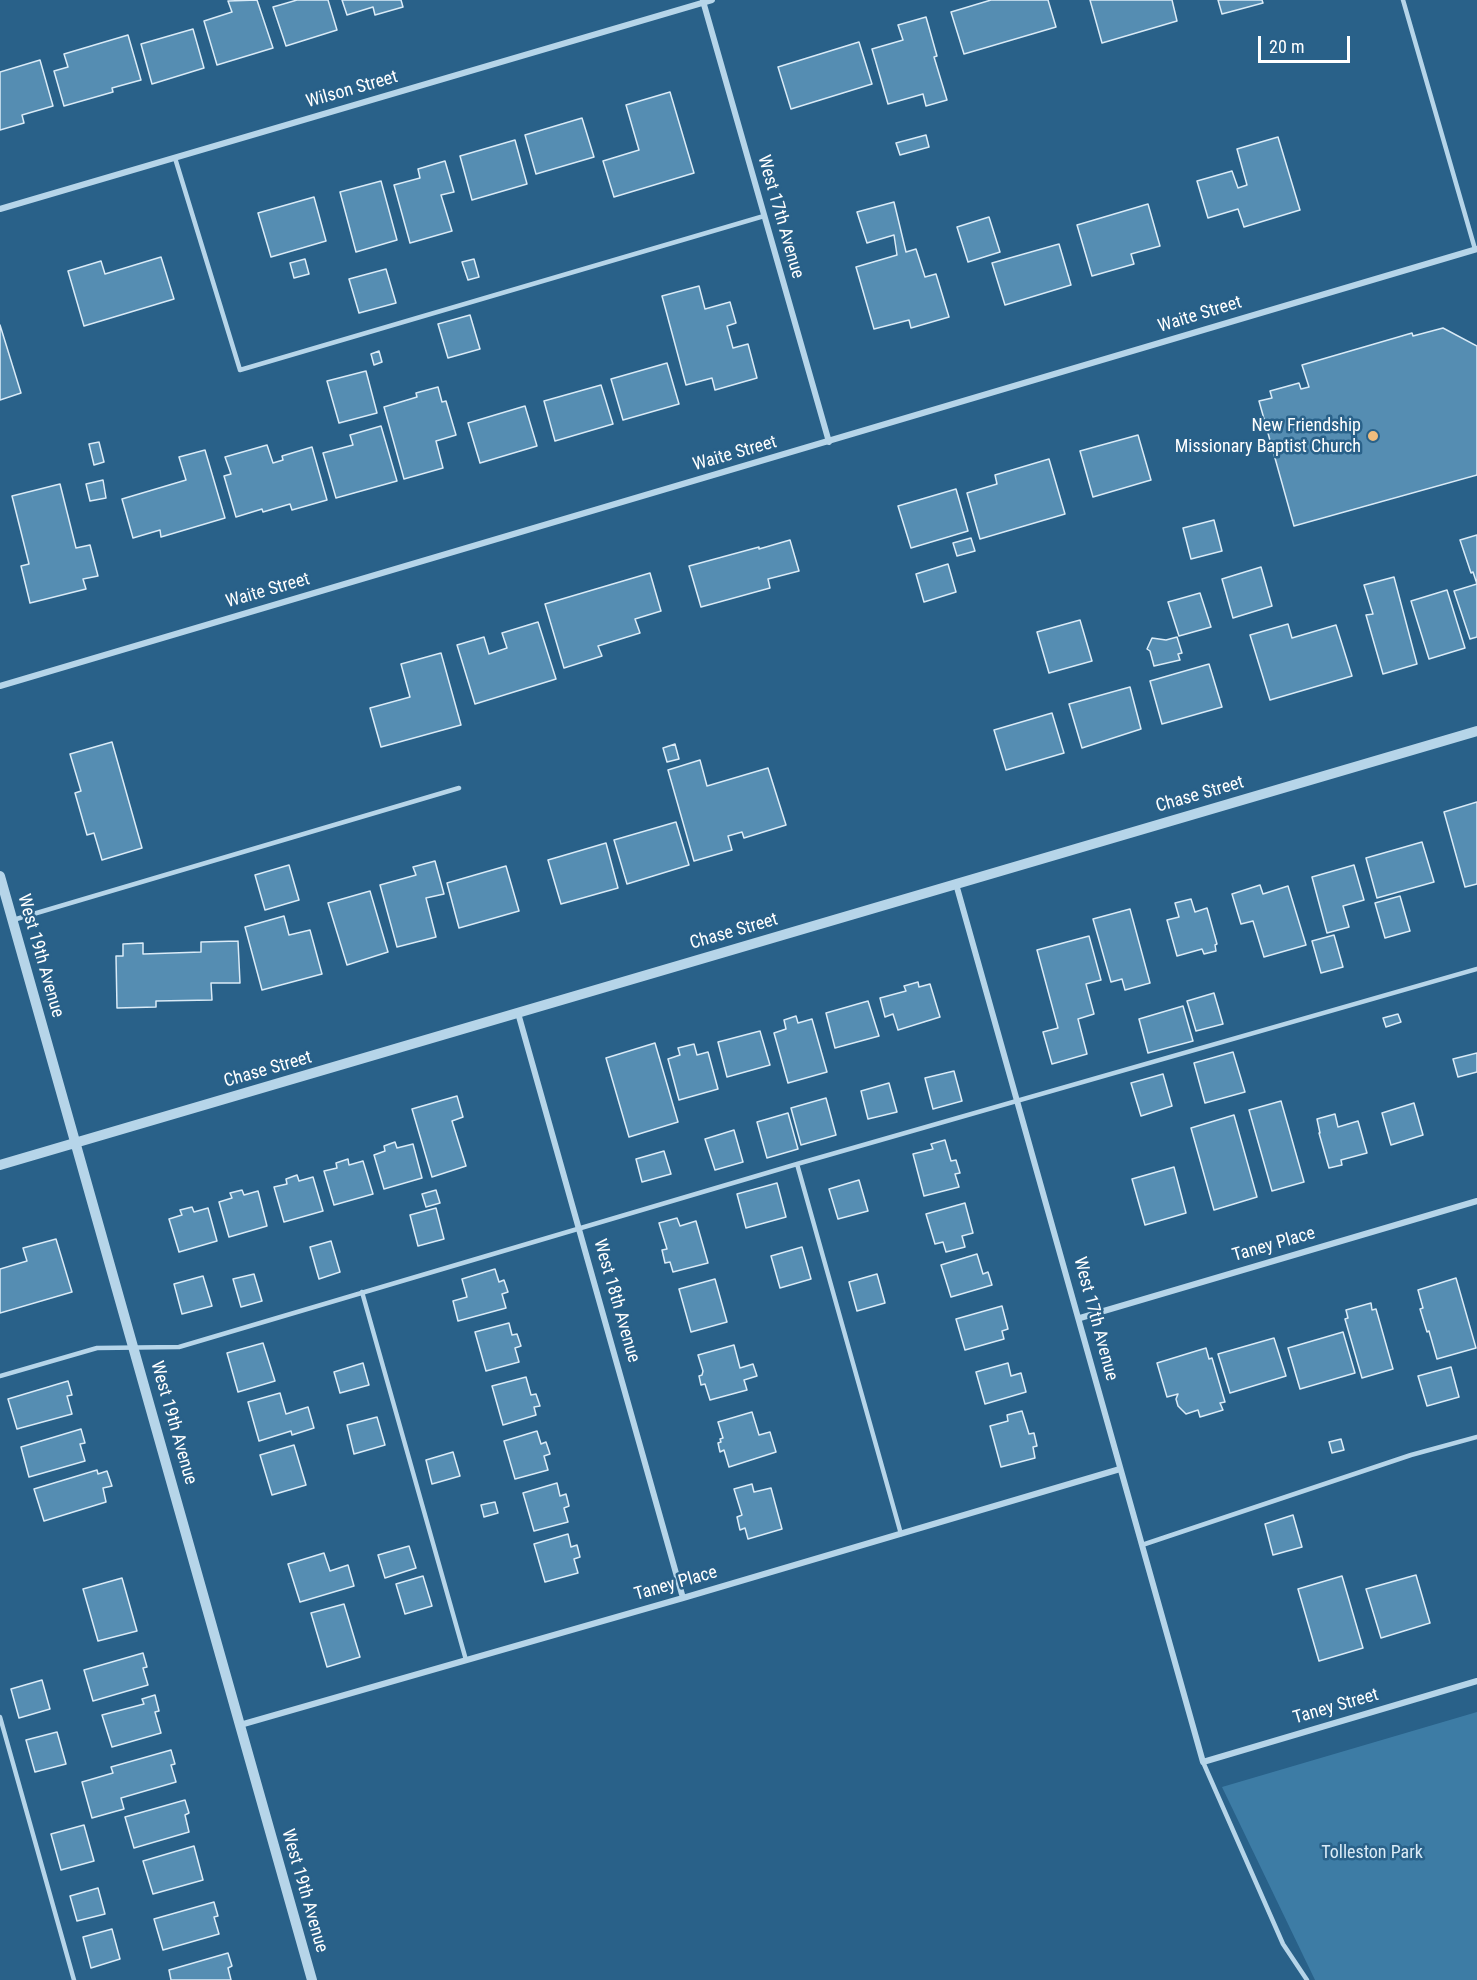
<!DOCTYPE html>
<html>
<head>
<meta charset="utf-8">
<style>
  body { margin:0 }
  #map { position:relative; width:1477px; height:1980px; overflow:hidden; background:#296189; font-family:"Roboto Condensed",sans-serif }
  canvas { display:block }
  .scale { position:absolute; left:1258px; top:36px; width:92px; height:27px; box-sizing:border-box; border:3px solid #fff; border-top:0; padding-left:8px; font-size:18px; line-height:21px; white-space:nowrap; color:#fff; -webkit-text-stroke:4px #296189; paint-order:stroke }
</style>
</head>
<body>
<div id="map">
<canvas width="1477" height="1980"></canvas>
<div class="scale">20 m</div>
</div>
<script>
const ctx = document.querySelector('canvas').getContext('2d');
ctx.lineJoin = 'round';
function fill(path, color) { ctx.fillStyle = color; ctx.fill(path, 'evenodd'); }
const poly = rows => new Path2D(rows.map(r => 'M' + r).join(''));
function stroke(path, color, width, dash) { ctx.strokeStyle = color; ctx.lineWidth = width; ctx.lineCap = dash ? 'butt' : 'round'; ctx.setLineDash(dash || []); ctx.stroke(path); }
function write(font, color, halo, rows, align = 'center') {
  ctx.font = font + ' "Roboto Condensed",sans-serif'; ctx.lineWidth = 5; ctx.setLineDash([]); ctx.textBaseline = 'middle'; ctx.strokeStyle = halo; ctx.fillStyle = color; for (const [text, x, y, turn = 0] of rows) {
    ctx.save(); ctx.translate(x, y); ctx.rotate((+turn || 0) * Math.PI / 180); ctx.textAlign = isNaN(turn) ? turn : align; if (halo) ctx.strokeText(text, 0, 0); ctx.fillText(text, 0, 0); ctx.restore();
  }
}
fill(poly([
  [1477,1712,1477,1980,1315,1980,1222,1787]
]), '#3d7ca5');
const building = poly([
  [257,0,273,48,217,65,204,21,232,12,228,1,257,0],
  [297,0,328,0,337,30,286,46,273,7,297,0],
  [342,0,401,0,403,7,375,15,373,7,347,15,342,0],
  [991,0,1048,0,1056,27,964,54,951,12,991,0],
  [1090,0,1172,0,1177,21,1102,43,1090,0],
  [1218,0,1262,0,1263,3,1222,14,1218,0],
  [926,17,937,56,934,57,947,100,926,106,923,94,888,104,872,49,903,40,898,25,926,17],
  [193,29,204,68,152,84,141,44,193,29],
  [128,35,141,80,112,88,113,92,64,106,54,71,68,67,64,54,128,35],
  [859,42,872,84,791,109,778,67,859,42],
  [40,60,53,106,22,115,24,123,0,130,0,72,40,60],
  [670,92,694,173,614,197,603,161,639,150,626,105,670,92],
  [582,118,594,157,536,174,525,135,582,118],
  [926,135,929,147,900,155,896,143,926,135],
  [1278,137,1300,210,1244,227,1238,209,1208,218,1197,181,1232,171,1238,188,1247,185,1237,149,1278,137],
  [515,140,527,184,472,200,460,156,515,140],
  [445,161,454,192,441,195,452,231,410,243,394,185,420,178,418,169,445,161],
  [381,181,397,240,356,252,340,192,381,181],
  [314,197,326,241,271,257,258,213,314,197],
  [894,202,906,252,916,249,925,277,936,274,949,317,911,328,909,320,874,329,856,267,897,255,894,235,867,243,857,212,894,202],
  [1148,204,1160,246,1131,254,1134,264,1092,276,1077,225,1148,204],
  [989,217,1000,252,968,262,957,227,989,217],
  [1059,244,1071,285,1005,305,992,263,1059,244],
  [161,257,174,299,84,326,68,271,101,261,105,274,161,257],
  [305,259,309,274,294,278,290,263,305,259],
  [474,259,479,277,468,280,462,262,474,259],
  [386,269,396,303,359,313,349,279,386,269],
  [699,286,705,309,730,302,736,323,727,326,733,348,748,344,757,378,715,390,712,378,686,385,662,296,699,286],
  [470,315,480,349,448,358,438,324,470,315],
  [0,325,21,393,0,400,0,325],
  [1443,328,1477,346,1477,475,1294,526,1259,401,1272,398,1270,391,1299,383,1301,389,1309,387,1302,365,1412,333,1413,336,1443,328],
  [379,351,382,362,374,365,371,354,379,351],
  [667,363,679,404,623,420,611,379,667,363],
  [366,371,377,413,339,423,327,381,366,371],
  [601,385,613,424,555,441,544,401,601,385],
  [438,387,442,402,446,401,456,435,436,441,443,468,404,479,384,407,417,397,416,393,438,387],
  [525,406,537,446,480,463,468,423,525,406],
  [381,426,397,481,336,498,323,453,353,445,350,435,381,426],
  [1138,435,1151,480,1093,497,1080,451,1138,435],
  [99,442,104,462,94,465,89,444,99,442],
  [267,445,273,463,283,460,282,456,312,447,327,500,292,510,290,504,263,512,262,509,236,517,224,476,231,474,225,457,267,445],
  [205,450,225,518,161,537,160,530,133,538,122,499,186,480,179,457,205,450],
  [1049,459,1065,514,980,539,967,493,997,484,995,475,1049,459],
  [103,480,106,498,90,501,86,484,103,480],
  [60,484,76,548,90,545,98,576,83,579,86,589,30,603,21,566,29,564,12,496,60,484],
  [956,489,968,531,911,548,898,506,956,489],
  [1214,520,1222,551,1191,559,1183,528,1214,520],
  [1477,535,1477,637,1470,639,1454,591,1477,584,1473,572,1471,573,1460,540,1477,535],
  [971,538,975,551,957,556,953,543,971,538],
  [790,540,799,571,768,579,770,588,701,607,689,566,759,547,759,549,790,540],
  [948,564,956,592,924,602,916,574,948,564],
  [1261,567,1272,606,1233,618,1222,579,1261,567],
  [650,573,661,611,635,619,640,633,598,646,602,656,564,668,545,604,650,573],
  [1394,577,1417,664,1383,674,1366,615,1373,614,1364,585,1394,577],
  [1447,590,1465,648,1429,659,1411,601,1447,590],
  [1200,593,1211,627,1179,636,1168,602,1200,593],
  [1080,620,1092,661,1049,673,1037,632,1080,620],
  [538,622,556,679,475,704,457,645,484,637,489,654,507,648,502,633,538,622],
  [1288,624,1292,638,1336,625,1352,676,1270,700,1250,635,1288,624],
  [1177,637,1182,653,1178,654,1180,660,1154,666,1150,651,1147,649,1152,638,1166,640,1177,637],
  [441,653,461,725,381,747,370,708,410,697,401,664,441,653],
  [1209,664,1222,707,1162,724,1150,681,1209,664],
  [1130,687,1141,729,1082,748,1069,704,1130,687],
  [1052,713,1064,753,1006,770,994,730,1052,713],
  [112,742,142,848,102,860,94,833,87,835,75,793,81,791,70,754,112,742],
  [675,744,679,759,667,762,663,748,675,744],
  [700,760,707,786,768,768,786,825,744,838,742,832,728,836,732,850,694,861,668,770,700,760],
  [1477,802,1477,884,1465,887,1444,812,1477,802],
  [676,822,689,865,627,884,614,840,676,822],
  [1422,842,1434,882,1377,898,1366,858,1422,842],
  [606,843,618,888,561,904,548,860,606,843],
  [435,861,444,894,426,898,436,937,397,947,380,885,416,875,413,867,435,861],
  [289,865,299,900,265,910,255,875,289,865],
  [1354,865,1364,900,1343,906,1349,927,1327,933,1312,877,1354,865],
  [506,866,519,911,459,928,447,883,506,866],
  [1260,885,1263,894,1288,886,1306,945,1264,957,1253,921,1241,924,1232,894,1260,885],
  [370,891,388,952,347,965,328,903,370,891],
  [1400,896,1410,931,1385,938,1375,903,1400,896],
  [1191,899,1195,912,1207,908,1217,944,1215,945,1216,951,1204,954,1202,949,1177,956,1167,920,1179,917,1175,903,1191,899],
  [1130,909,1150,983,1125,990,1122,979,1111,982,1093,919,1130,909],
  [284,916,289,935,310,930,322,974,262,990,245,927,284,916],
  [1334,935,1343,967,1321,973,1312,941,1334,935],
  [1089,936,1101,980,1086,984,1094,1014,1078,1019,1087,1054,1052,1064,1043,1032,1058,1028,1037,950,1089,936],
  [238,941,240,983,211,983,212,1000,156,1001,156,1007,117,1008,116,956,123,956,123,944,143,943,143,954,201,952,201,942,238,941],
  [918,982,919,987,930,984,940,1017,898,1030,893,1014,885,1017,880,998,906,991,904,986,918,982],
  [1214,993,1223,1024,1196,1031,1187,1001,1214,993],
  [868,1001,879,1036,835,1048,826,1013,868,1001],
  [1183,1006,1193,1041,1148,1053,1139,1019,1183,1006],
  [1398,1014,1401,1022,1386,1027,1383,1018,1398,1014],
  [796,1016,798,1023,812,1019,827,1072,788,1083,774,1033,786,1029,784,1020,796,1016],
  [760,1031,770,1065,727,1077,718,1042,760,1031],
  [655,1043,678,1122,629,1137,606,1058,655,1043],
  [694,1044,697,1055,708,1052,718,1089,679,1100,668,1059,680,1055,678,1048,694,1044],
  [1233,1052,1245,1092,1205,1103,1194,1063,1233,1052],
  [1477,1053,1477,1072,1458,1077,1453,1059,1477,1053],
  [954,1071,962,1101,933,1109,925,1078,954,1071],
  [1163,1074,1172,1106,1141,1116,1131,1083,1163,1074],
  [889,1083,897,1112,868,1119,861,1091,889,1083],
  [457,1096,463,1117,452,1121,466,1166,432,1177,412,1109,457,1096],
  [826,1098,836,1135,801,1145,791,1108,826,1098],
  [1281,1101,1304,1182,1272,1191,1249,1110,1281,1101],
  [1414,1103,1423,1135,1391,1145,1382,1113,1414,1103],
  [788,1113,798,1149,767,1158,757,1122,788,1113],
  [1335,1114,1338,1127,1358,1121,1367,1153,1341,1160,1342,1165,1329,1168,1319,1133,1320,1133,1317,1119,1335,1114],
  [1234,1115,1257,1197,1214,1210,1191,1128,1234,1115],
  [734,1130,743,1162,715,1170,705,1139,734,1130],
  [945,1140,951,1161,956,1160,960,1173,955,1174,959,1187,924,1196,913,1154,933,1149,931,1144,945,1140],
  [395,1142,397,1148,413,1144,422,1178,384,1189,374,1155,385,1151,384,1146,395,1142],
  [664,1151,671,1174,642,1182,636,1159,664,1151],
  [348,1159,349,1165,363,1161,373,1194,334,1205,324,1171,337,1168,336,1163,348,1159],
  [1174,1167,1186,1213,1145,1225,1132,1179,1174,1167],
  [297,1175,299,1181,313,1177,323,1211,284,1222,274,1187,287,1184,286,1179,297,1175],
  [859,1180,868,1211,838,1219,829,1189,859,1180],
  [777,1183,786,1217,746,1228,737,1194,777,1183],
  [242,1190,244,1195,258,1191,267,1226,229,1237,219,1202,232,1198,230,1193,242,1190],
  [436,1190,440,1203,426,1207,422,1194,436,1190],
  [965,1203,973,1233,962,1236,965,1247,946,1252,943,1242,935,1244,926,1214,965,1203],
  [192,1207,194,1212,208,1208,217,1241,179,1252,169,1219,182,1215,180,1210,192,1207],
  [436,1208,444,1239,418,1246,410,1215,436,1208],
  [677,1218,680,1226,696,1221,708,1263,673,1272,670,1262,665,1263,662,1250,667,1249,659,1223,677,1218],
  [56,1239,72,1292,0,1313,0,1269,27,1261,23,1248,56,1239],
  [331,1241,340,1272,319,1279,310,1247,331,1241],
  [802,1247,811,1279,780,1288,771,1256,802,1247],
  [977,1254,983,1274,988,1272,992,1285,951,1297,941,1265,977,1254],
  [495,1269,499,1282,504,1280,508,1292,502,1294,506,1308,458,1321,453,1301,467,1297,462,1279,495,1269],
  [254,1274,262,1301,241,1307,233,1279,254,1274],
  [877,1274,885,1303,857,1311,849,1282,877,1274],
  [203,1276,212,1306,182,1314,174,1284,203,1276],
  [1456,1278,1476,1348,1437,1359,1429,1331,1427,1332,1420,1309,1423,1308,1418,1290,1456,1278],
  [715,1279,727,1322,691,1332,679,1289,715,1279],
  [1371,1303,1372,1310,1376,1309,1393,1369,1362,1378,1345,1319,1348,1318,1346,1310,1371,1303],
  [1002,1306,1008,1329,1002,1331,1004,1339,965,1350,956,1319,1002,1306],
  [509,1323,512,1335,517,1334,521,1346,515,1348,519,1362,486,1371,475,1332,509,1323],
  [1343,1332,1355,1373,1300,1389,1288,1348,1343,1332],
  [1274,1338,1286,1376,1230,1393,1218,1354,1274,1338],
  [263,1343,275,1381,238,1392,227,1353,263,1343],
  [734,1345,740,1368,753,1364,757,1376,744,1380,747,1390,710,1400,705,1384,701,1385,699,1376,702,1375,703,1371,698,1355,734,1345],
  [1206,1348,1209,1359,1212,1358,1225,1402,1220,1403,1223,1410,1200,1417,1198,1410,1186,1414,1178,1406,1176,1399,1178,1394,1167,1397,1157,1363,1206,1348],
  [363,1363,369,1385,340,1393,334,1372,363,1363],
  [1008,1363,1011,1376,1021,1373,1026,1392,985,1404,976,1372,1008,1363],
  [1451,1367,1459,1397,1427,1406,1418,1376,1451,1367],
  [526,1377,531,1395,536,1394,540,1406,534,1407,536,1415,503,1425,492,1386,526,1377],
  [68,1381,72,1395,67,1396,72,1414,17,1429,8,1399,68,1381],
  [280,1393,286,1414,308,1407,314,1428,292,1435,291,1431,259,1441,248,1402,280,1393],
  [1022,1411,1029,1434,1034,1433,1037,1446,1033,1447,1035,1458,1001,1467,990,1426,1008,1421,1007,1415,1022,1411],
  [752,1412,759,1435,770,1432,776,1452,729,1467,724,1450,720,1452,718,1443,721,1442,720,1439,723,1438,718,1422,752,1412],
  [377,1417,385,1445,354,1454,347,1425,377,1417],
  [81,1429,85,1443,80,1444,85,1461,29,1477,21,1447,81,1429],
  [537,1431,541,1444,546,1442,550,1454,544,1456,548,1470,515,1479,504,1441,537,1431],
  [1341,1439,1344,1450,1332,1453,1329,1442,1341,1439],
  [294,1445,306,1485,272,1495,260,1455,294,1445],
  [453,1452,460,1476,432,1484,426,1460,453,1452],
  [97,1470,98,1474,107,1471,112,1486,103,1488,106,1502,44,1521,34,1489,97,1470],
  [557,1483,560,1496,566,1494,569,1506,564,1508,568,1522,534,1531,523,1493,557,1483],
  [752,1484,754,1492,771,1488,782,1529,748,1539,745,1528,740,1530,737,1517,742,1515,734,1489,752,1484],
  [495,1502,498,1513,484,1517,481,1505,495,1502],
  [1293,1515,1302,1547,1273,1555,1265,1524,1293,1515],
  [568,1534,571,1547,577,1545,580,1557,574,1559,578,1573,545,1582,534,1544,568,1534],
  [409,1546,416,1568,385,1578,378,1555,409,1546],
  [324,1553,330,1571,348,1565,354,1586,300,1602,288,1564,324,1553],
  [1416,1575,1430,1623,1381,1638,1366,1589,1416,1575],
  [423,1576,432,1606,405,1614,396,1584,423,1576],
  [1342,1576,1363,1648,1319,1661,1298,1589,1342,1576],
  [122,1578,137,1631,98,1641,83,1589,122,1578],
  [344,1604,360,1657,327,1667,311,1613,344,1604],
  [143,1653,147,1667,143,1668,148,1685,93,1701,84,1670,143,1653],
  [42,1680,50,1709,19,1718,11,1689,42,1680],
  [155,1695,159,1711,155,1712,161,1733,112,1747,102,1715,144,1704,142,1699,155,1695],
  [57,1732,66,1764,35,1772,26,1740,57,1732],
  [171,1750,175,1764,171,1765,176,1782,121,1798,124,1809,92,1818,82,1782,113,1773,111,1767,171,1750],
  [185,1800,189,1813,185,1815,189,1832,134,1848,125,1817,185,1800],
  [84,1825,94,1861,61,1870,51,1834,84,1825],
  [194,1846,203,1880,153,1894,143,1861,194,1846],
  [98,1888,105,1914,77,1921,70,1896,98,1888],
  [214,1902,218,1916,214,1917,219,1934,163,1950,154,1919,214,1902],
  [112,1929,120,1959,91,1968,83,1937,112,1929],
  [228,1953,232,1966,228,1968,231,1980,171,1980,169,1970,228,1953]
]);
fill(building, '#558db2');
stroke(building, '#daebf7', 1.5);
stroke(poly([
  [1403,0,1475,249],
  [175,158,240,370,764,216],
  [13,920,459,788],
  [797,1164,901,1534],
  [362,1292,466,1660],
  [0,1376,97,1348,179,1347,797,1164,1477,969],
  [1142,1545,1411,1455,1477,1437],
  [0,1717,74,1980],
  [1203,1762,1283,1944,1307,1980]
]), '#b6d5e9', 4.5);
stroke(poly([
  [703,1,829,442],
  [0,209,712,0],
  [0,686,1477,249],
  [956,884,1203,1762,1477,1681],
  [518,1013,683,1598],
  [1080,1318,1477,1201],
  [240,1725,683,1598,1120,1469]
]), '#b6d5e9', 6);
stroke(poly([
  [0,876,312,1980],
  [0,1165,1477,731]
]), '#b6d5e9', 10);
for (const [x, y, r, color] of [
  [1373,436,6,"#f0bd7d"]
]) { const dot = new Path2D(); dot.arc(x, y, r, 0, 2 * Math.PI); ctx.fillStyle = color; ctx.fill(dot); stroke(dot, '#296189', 2); }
write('18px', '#fff', '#296189', [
  ["Wilson Street",352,90,-16],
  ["West 17th Avenue",780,217,74],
  ["Waite Street",1200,315,-17],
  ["Waite Street",735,454,-16],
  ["Waite Street",268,591,-16],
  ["Chase Street",1200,795,-16],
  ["Chase Street",734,932,-16],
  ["West 19th Avenue",40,956,74],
  ["Chase Street",268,1070,-16],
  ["Taney Place",1274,1245,-16],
  ["West 18th Avenue",616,1301,74],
  ["West 17th Avenue",1095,1319,75],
  ["West 19th Avenue",173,1423,74],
  ["Taney Place",676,1584,-16],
  ["Taney Street",1336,1707,-16],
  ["West 19th Avenue",304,1891,74]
]);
write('18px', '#fff', '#296189', [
  ["New Friendship",1361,426],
  ["Missionary Baptist Church",1361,447]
], 'right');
write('18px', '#daebf7', '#296189', [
  ["Tolleston Park",1372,1853]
]);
</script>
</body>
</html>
